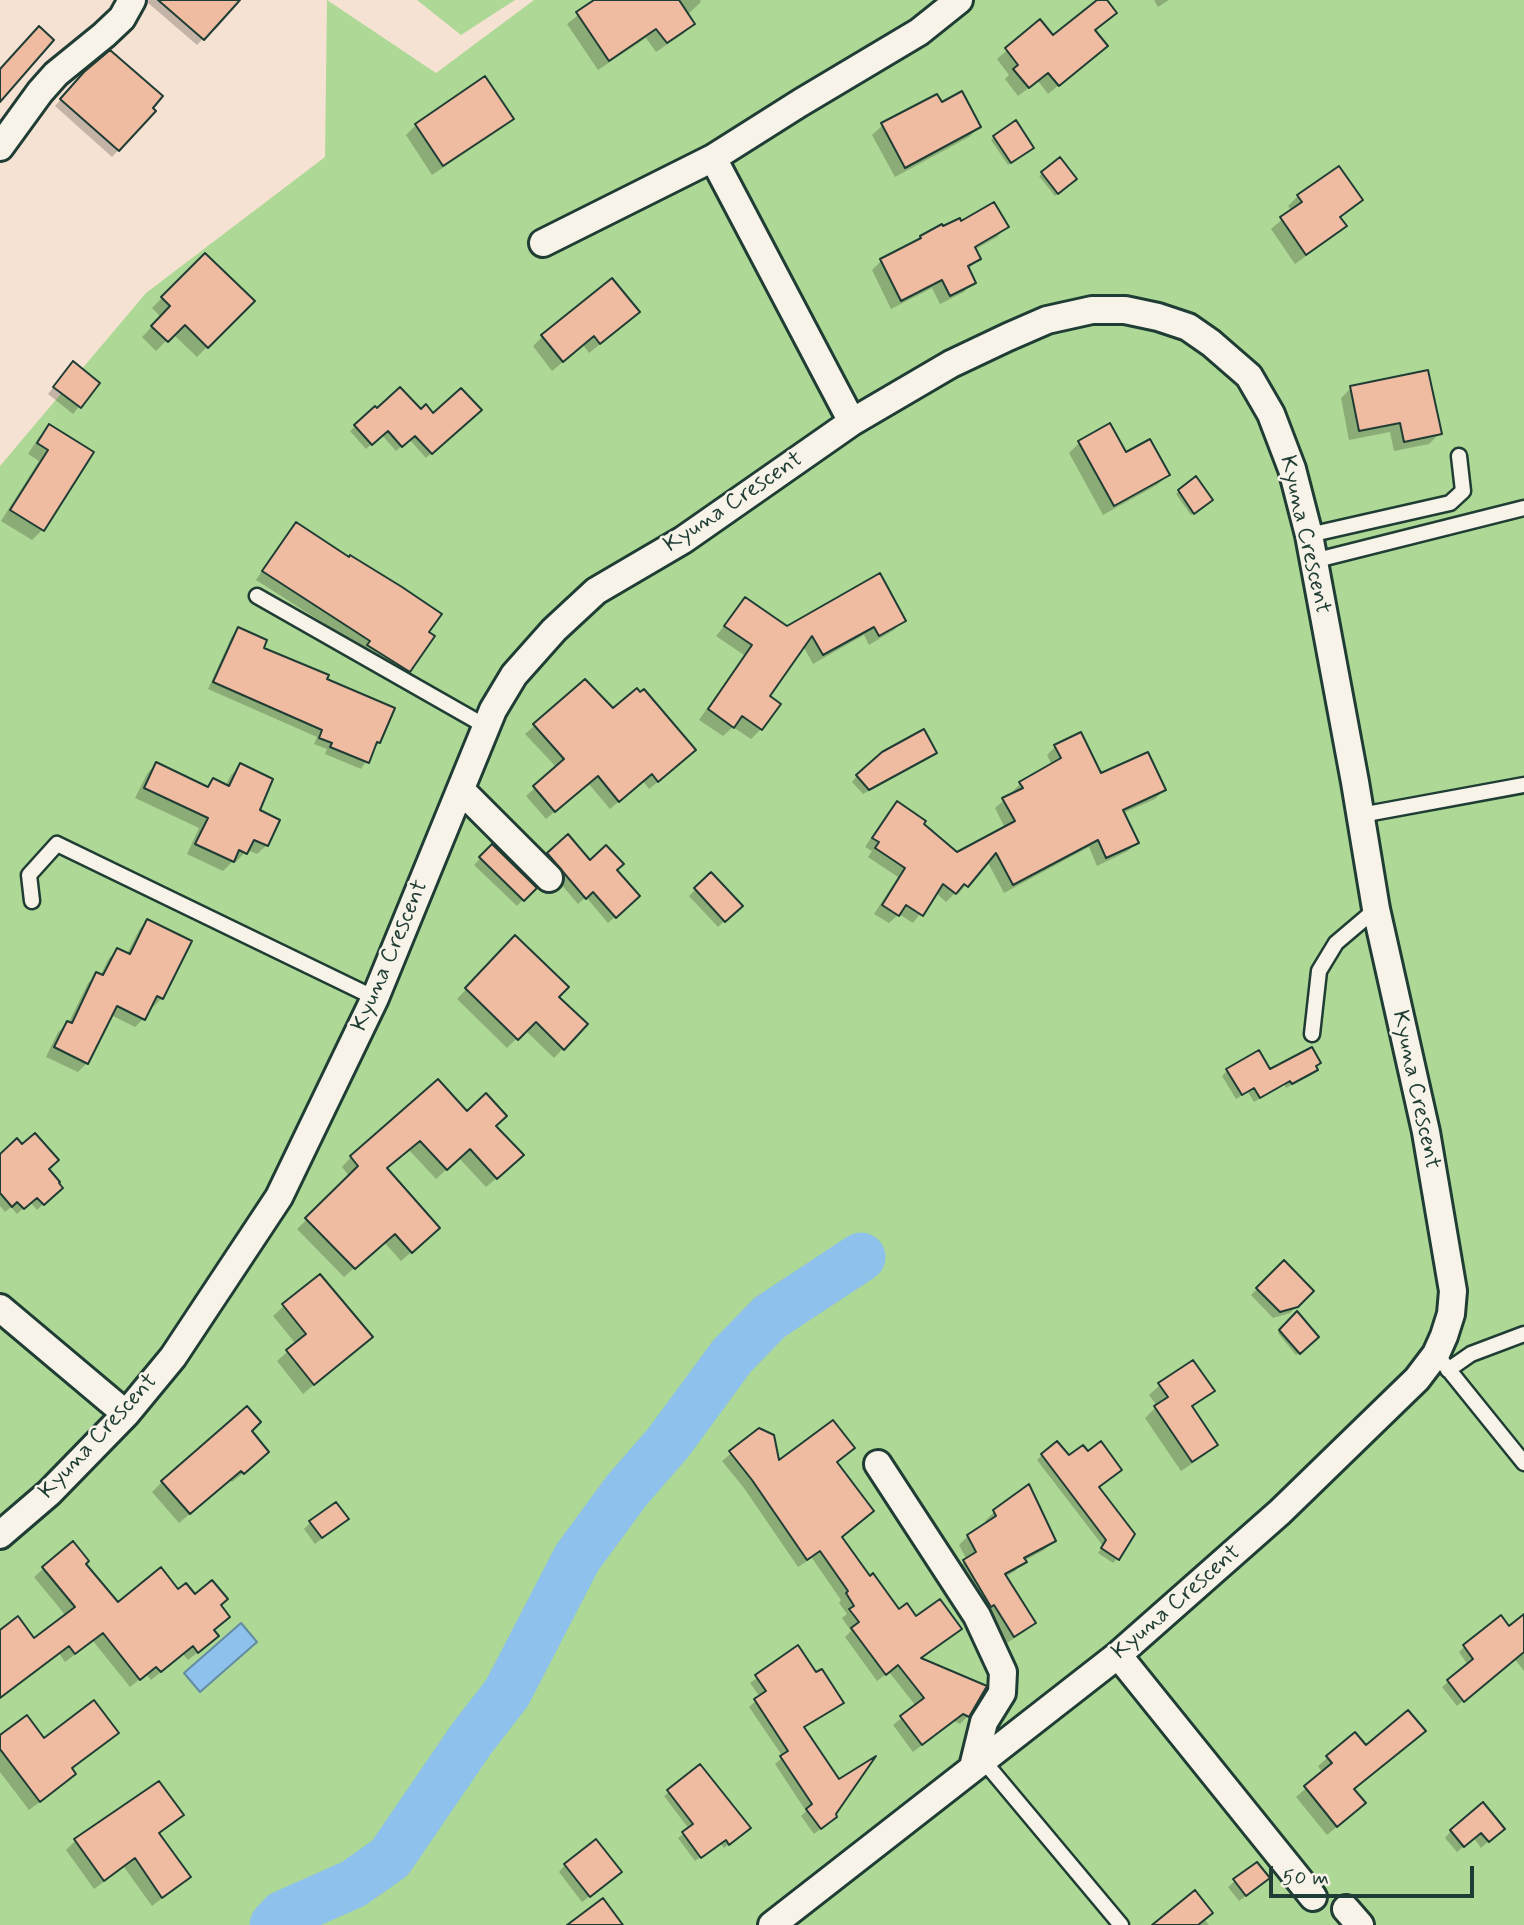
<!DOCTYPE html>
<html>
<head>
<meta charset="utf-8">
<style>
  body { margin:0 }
  #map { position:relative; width:1524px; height:1925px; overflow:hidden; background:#f5e2d3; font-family:Mynerve,sans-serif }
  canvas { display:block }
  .scale { position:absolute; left:1269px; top:1866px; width:205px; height:32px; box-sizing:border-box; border:4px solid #1f3d34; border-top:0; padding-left:9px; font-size:21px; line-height:24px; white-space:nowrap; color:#1f3d34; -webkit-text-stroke:5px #f7f3e8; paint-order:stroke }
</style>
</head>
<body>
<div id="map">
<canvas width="1524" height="1925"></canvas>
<div class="scale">50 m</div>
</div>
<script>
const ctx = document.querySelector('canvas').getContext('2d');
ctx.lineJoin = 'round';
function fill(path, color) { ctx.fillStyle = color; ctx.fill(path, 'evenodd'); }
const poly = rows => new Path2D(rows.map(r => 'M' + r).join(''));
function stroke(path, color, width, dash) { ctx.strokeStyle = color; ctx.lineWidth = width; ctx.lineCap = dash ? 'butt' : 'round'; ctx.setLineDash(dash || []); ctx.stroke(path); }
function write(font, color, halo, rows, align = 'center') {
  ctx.font = font + ' Mynerve,sans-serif'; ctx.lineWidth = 5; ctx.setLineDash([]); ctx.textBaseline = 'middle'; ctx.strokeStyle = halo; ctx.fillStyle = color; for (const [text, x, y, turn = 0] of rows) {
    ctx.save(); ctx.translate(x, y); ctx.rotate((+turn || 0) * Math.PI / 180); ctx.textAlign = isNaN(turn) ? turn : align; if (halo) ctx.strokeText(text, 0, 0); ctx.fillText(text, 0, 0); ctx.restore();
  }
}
fill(poly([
  [327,0,436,73,534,0,1524,0,1524,1925,0,1925,0,466,146,293,325,157],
  [417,0,515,0,461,35]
]), '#aed895');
const water = poly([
  [241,1623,257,1642,200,1692,184,1673,241,1623]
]);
fill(water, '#8ec1eb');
stroke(water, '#628ca2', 2);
fill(poly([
  [149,0,237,0,239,3,215,30,213,28,197,45,147,2],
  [597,0,700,0,701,2,687,15,693,24,683,34,656,52,646,38,598,70,567,24],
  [1100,0,1103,0,1114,14,1094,31,1096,55,1048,94,1038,81,1018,96,1005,79,1009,75,997,59,1040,22,1053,38],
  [1154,0,1169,0,1158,7],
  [77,81,154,111,112,157,55,106],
  [941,105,979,127,969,137,895,177,872,135,883,125],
  [512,119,501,129,432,175,406,135,416,125],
  [994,137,1029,150,1008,165,991,140],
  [1059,159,1072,182,1055,196,1039,176],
  [1298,196,1361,200,1339,218,1344,226,1334,236,1295,264,1271,229,1292,211,1288,206],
  [960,223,1006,227,997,237,974,250,979,259,967,270,974,282,964,292,940,304,932,288,891,309,872,270,881,261,916,243,921,237],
  [205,255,252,301,197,357,173,334,156,351,142,337,161,317,152,308],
  [627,322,589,353,583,345,552,371,533,346,543,336],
  [67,370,98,383,73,414,48,394],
  [1351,388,1440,433,1429,444,1394,451,1390,432,1349,440,1341,398],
  [375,408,433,415,474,415,426,458,409,439,396,451,382,435,366,449,350,431],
  [50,426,91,453,42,530,32,540,1,521,39,461,28,454,39,437],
  [1079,443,1125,454,1168,475,1157,485,1103,515,1069,453],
  [1179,491,1208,503,1191,515,1176,494],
  [296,524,427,632,409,671,401,679,364,649,256,580,288,532],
  [745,600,787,628,904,620,894,630,869,645,864,635,813,664,803,646,768,697,761,729,751,739,733,727,723,736,699,720,744,655,716,636],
  [238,629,262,649,324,680,379,742,361,769,325,754,327,749,314,744,317,737,208,689,232,636],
  [585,681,613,710,686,759,649,789,643,781,610,809,588,783,546,819,526,796,557,768,525,734],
  [1055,747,1101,775,1164,790,1155,799,1123,813,1137,843,1128,851,1097,866,1089,847,1004,893,987,861,958,894,956,892,946,902,936,893,913,923,899,914,889,923,874,914,898,877,868,857,872,851,865,847,888,812,897,803,957,854,1005,828,995,808,1004,800,1013,795,1012,792,1021,783,1052,765,1047,755],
  [934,752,929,758,863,794,852,782,857,776],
  [156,764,206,787,213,780,225,786,231,775,241,765,258,811,267,845,257,854,247,850,236,862,233,861,223,871,187,854,199,828,135,798,147,774],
  [567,837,590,862,638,896,608,923,586,897,578,904,541,861],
  [492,846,534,888,517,906,474,865],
  [711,874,741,905,718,927,689,896],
  [147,921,162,998,153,1007,150,1005,144,1018,135,1027,111,1015,87,1063,78,1072,46,1057,58,1032,68,1024,88,983,97,974,100,976,109,958,118,950,127,954,139,930],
  [515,937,557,997,586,1024,554,1058,525,1030,507,1048,457,999],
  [1314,1067,1316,1070,1311,1075,1286,1088,1284,1084,1254,1102,1248,1092,1236,1099,1222,1076,1227,1071,1269,1071],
  [467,1114,494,1126,512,1165,486,1187,459,1158,436,1179,409,1150,386,1169,428,1238,401,1261,384,1242,344,1277,297,1229,350,1177,342,1167,351,1157],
  [0,1156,47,1169,60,1188,37,1210,30,1202,17,1214,11,1207,5,1212,0,1206],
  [1284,1263,1312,1291,1290,1313,1273,1318,1251,1295],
  [284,1306,371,1337,303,1394,277,1361,296,1344,273,1316],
  [1297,1314,1317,1337,1296,1355,1278,1333],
  [1160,1385,1212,1391,1191,1408,1215,1445,1205,1455,1181,1471,1145,1418,1157,1406,1149,1395],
  [759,1430,778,1463,853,1448,836,1463,840,1537,869,1578,899,1611,916,1618,959,1629,920,1660,968,1716,960,1724,954,1721,913,1752,893,1725,916,1706,889,1672,877,1681,845,1637,851,1631,842,1618,847,1614,839,1603,841,1600,812,1558,798,1567,744,1488,722,1461],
  [249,1431,257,1462,232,1482,230,1480,179,1523,152,1492,162,1482],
  [1042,1455,1098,1487,1117,1559,1113,1563,1098,1553,1103,1546,1037,1460],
  [994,1512,1054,1541,1044,1550,1024,1561,1015,1571,1005,1577,1034,1623,1024,1632,1004,1645,955,1570,967,1560,959,1545,968,1536,987,1524,985,1521],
  [347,1519,315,1544,304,1529,310,1523],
  [72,1544,84,1564,118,1604,178,1591,219,1605,207,1645,188,1660,183,1654,151,1680,146,1674,130,1687,93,1641,65,1662,59,1653,0,1698,0,1632,34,1641,66,1616,34,1577],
  [1524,1616,1524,1671,1514,1658,1457,1706,1442,1687,1468,1665,1459,1652,1464,1647,1509,1628],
  [798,1648,816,1675,842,1703,836,1709,803,1728,838,1782,829,1822,814,1834,801,1816,806,1811,775,1764,783,1757,749,1707,760,1697,750,1683],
  [117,1733,71,1770,74,1773,64,1784,29,1810,0,1772,0,1737,44,1741],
  [1355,1735,1353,1790,1354,1812,1327,1835,1296,1797,1323,1773,1318,1766],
  [700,1767,744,1832,724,1848,720,1843,695,1861,678,1838,689,1829,664,1796],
  [181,1815,158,1834,189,1877,152,1906,124,1867,94,1889,66,1850,75,1841],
  [1502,1829,1481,1848,1474,1838,1457,1852,1445,1838,1451,1831],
  [565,1865,613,1879,582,1902,559,1872],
  [1235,1881,1261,1885,1239,1901,1228,1887],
  [1204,1919,1209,1925,1155,1925]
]), '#0003');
stroke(poly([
  [274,1925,283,1915,353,1884,390,1858,472,1738,507,1693,577,1558,627,1490,668,1443,732,1356,770,1317,861,1257]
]), '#8ec1eb', 49);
const building = poly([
  [158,0,240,0,204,40,158,0],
  [594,0,679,0,695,24,667,43,656,29,609,61,576,12,594,0],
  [1097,0,1107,0,1117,13,1095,30,1108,46,1059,86,1048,73,1029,88,1013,69,1018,65,1005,48,1040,19,1053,35,1097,0],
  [39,26,54,40,0,102,0,69,39,26],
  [110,50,163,96,153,108,156,111,119,151,60,99,84,72,110,50],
  [485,76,514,119,443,166,415,124,485,76],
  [962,91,981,127,905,168,881,123,937,94,942,102,962,91],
  [1016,120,1034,148,1011,163,993,136,1016,120],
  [1060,157,1077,179,1058,194,1041,172,1060,157],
  [1339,166,1363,200,1340,217,1347,226,1306,255,1280,217,1302,202,1297,195,1339,166],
  [994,202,1009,227,975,247,981,259,968,266,976,283,950,296,942,280,901,301,880,259,921,238,920,236,942,224,943,226,960,218,961,221,994,202],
  [205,253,255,301,208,348,185,325,168,342,151,326,170,306,161,297,205,253],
  [612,278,640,312,600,344,594,336,563,362,541,335,612,278],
  [73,361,100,383,81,408,53,387,73,361],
  [1428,370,1442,434,1404,442,1400,423,1359,431,1350,386,1428,370],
  [400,387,421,409,426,404,433,413,461,388,482,410,432,454,415,436,402,447,388,431,372,445,354,425,375,406,377,408,400,387],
  [1110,423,1126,452,1150,439,1170,475,1114,506,1078,441,1110,423],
  [49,424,94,452,44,531,10,510,48,450,37,443,49,424],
  [1196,476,1213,500,1194,514,1178,490,1196,476],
  [296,522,349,557,350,555,402,587,442,614,429,632,435,636,410,672,367,645,370,641,262,571,296,522],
  [880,573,906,621,879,636,874,627,823,655,812,636,770,696,781,704,762,730,742,716,734,728,708,709,752,645,724,626,745,597,787,626,880,573],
  [238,627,267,640,264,648,329,675,327,679,395,708,380,743,377,742,369,763,330,747,332,743,319,738,322,730,213,682,238,627],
  [585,679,613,708,637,688,640,692,644,689,696,750,658,782,652,774,619,802,598,776,555,812,533,786,564,759,533,724,585,679],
  [924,729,937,753,869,790,856,775,882,752,924,729],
  [1081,732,1101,773,1148,752,1166,790,1123,810,1139,843,1106,858,1098,840,1013,885,996,853,968,887,964,884,956,894,943,884,923,916,906,905,899,916,882,905,905,868,875,848,879,842,872,838,897,801,926,821,924,824,957,852,1015,821,1002,798,1023,788,1019,782,1061,758,1054,745,1081,732],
  [156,762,208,787,213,778,229,786,240,763,273,779,260,810,280,820,268,846,254,840,247,854,239,850,234,862,195,844,208,818,144,788,156,762],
  [568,834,590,860,606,845,624,864,617,870,640,896,616,918,593,892,586,899,547,853,568,834],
  [492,844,537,888,524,901,479,857,492,844],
  [711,872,743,906,725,922,694,888,711,872],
  [147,919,192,941,163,999,157,996,145,1020,117,1006,88,1064,54,1047,67,1021,72,1023,96,972,103,975,117,948,130,954,147,919],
  [515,935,569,987,559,997,588,1024,564,1050,536,1022,518,1040,465,988,515,935],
  [1312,1047,1321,1063,1316,1066,1318,1070,1292,1084,1290,1081,1260,1098,1254,1088,1242,1095,1226,1069,1259,1050,1270,1069,1312,1047],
  [438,1079,467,1111,486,1093,507,1116,496,1126,524,1155,497,1179,470,1149,447,1170,420,1141,387,1168,440,1228,412,1253,395,1234,355,1269,305,1218,358,1166,350,1156,438,1079],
  [35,1133,59,1160,49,1169,60,1182,59,1183,63,1188,44,1205,37,1198,24,1209,17,1202,12,1207,0,1193,0,1154,17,1138,22,1144,35,1133],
  [1284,1260,1314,1291,1298,1307,1280,1312,1256,1288,1284,1260],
  [320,1274,373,1337,314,1385,286,1350,306,1334,282,1304,320,1274],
  [1297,1311,1319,1337,1300,1354,1279,1330,1297,1311],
  [1193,1360,1215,1391,1192,1406,1218,1445,1192,1462,1154,1406,1168,1397,1158,1383,1193,1360],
  [247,1406,261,1422,252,1431,269,1452,244,1474,241,1471,190,1514,161,1481,247,1406],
  [833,1420,855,1448,837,1462,874,1511,842,1537,870,1576,873,1573,899,1609,907,1603,916,1616,940,1599,962,1629,921,1658,987,1686,969,1717,963,1714,922,1745,900,1716,924,1698,898,1665,886,1675,851,1628,859,1622,849,1609,854,1606,846,1593,848,1591,820,1551,807,1560,752,1480,729,1451,759,1428,774,1435,779,1460,833,1420],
  [1057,1441,1069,1455,1083,1445,1088,1451,1101,1441,1122,1470,1099,1487,1135,1534,1119,1560,1101,1548,1106,1540,1041,1454,1057,1441],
  [1029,1484,1056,1541,1024,1558,1027,1562,1005,1574,1036,1623,1014,1637,994,1605,991,1607,963,1560,976,1552,967,1535,996,1516,993,1510,1029,1484],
  [336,1502,349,1519,322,1538,309,1521,336,1502],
  [73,1541,89,1561,86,1564,118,1602,161,1567,178,1589,186,1583,195,1594,212,1580,228,1599,221,1605,230,1617,214,1630,219,1636,198,1653,193,1646,161,1672,156,1667,140,1680,103,1633,75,1654,69,1646,0,1698,0,1630,18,1616,34,1638,75,1607,42,1567,73,1541],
  [1524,1614,1524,1652,1464,1702,1447,1680,1473,1659,1463,1645,1501,1615,1509,1626,1524,1614],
  [798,1645,816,1672,822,1669,844,1703,804,1727,839,1779,876,1756,836,1814,837,1817,821,1829,806,1809,812,1804,780,1756,788,1751,754,1699,766,1691,755,1675,798,1645],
  [94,1700,119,1733,72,1768,76,1774,40,1802,0,1749,0,1735,27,1715,44,1738,94,1700],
  [1408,1710,1426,1731,1354,1789,1366,1803,1337,1827,1304,1786,1332,1763,1326,1756,1355,1732,1366,1745,1408,1710],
  [700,1764,751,1828,729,1845,726,1840,701,1858,682,1832,693,1824,667,1790,700,1764],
  [159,1781,184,1815,159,1833,191,1877,162,1898,135,1858,104,1881,74,1839,159,1781],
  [1483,1802,1505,1829,1489,1842,1481,1833,1464,1847,1450,1830,1483,1802],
  [596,1839,622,1872,590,1897,564,1864,596,1839],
  [1257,1862,1270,1878,1246,1896,1233,1879,1257,1862],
  [1195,1890,1213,1913,1198,1925,1152,1925,1195,1890],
  [603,1898,623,1925,567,1925,603,1898]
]);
fill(building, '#efbba1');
stroke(building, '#1f3d34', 2);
const service = poly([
  [1309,535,1450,503,1463,491,1459,456],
  [1313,561,1524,508],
  [257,596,487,727],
  [1361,815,1524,785],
  [32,901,29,875,57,844,375,998],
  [1312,1034,1319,971,1336,943,1376,909],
  [1436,1354,1524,1463],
  [1448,1370,1471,1354,1524,1334],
  [982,1759,1121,1925]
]);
const minor = poly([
  [0,147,40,92,56,74,104,35,122,18,132,0],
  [713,158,852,422],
  [543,243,713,158,800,103,919,32,959,0],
  [461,790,549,878],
  [0,1308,126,1414],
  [878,1464,977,1616,1003,1672,1002,1693,984,1722,973,1767],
  [0,1535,49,1493,126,1414,173,1357,279,1197,375,998,493,710,514,675,554,630,596,591,683,540,852,422,951,364,1008,337,1047,320,1092,310,1125,310,1158,317,1188,327,1211,343,1249,376,1271,414,1292,469,1309,535,1355,782,1376,909,1426,1132,1453,1291,1451,1314,1444,1336,1436,1354,1417,1379,1280,1512,1118,1655,772,1925],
  [1118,1655,1313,1897],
  [1346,1909,1360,1925]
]);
stroke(service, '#1f3d34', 19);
stroke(minor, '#1f3d34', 32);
stroke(service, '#f7f3e8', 14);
stroke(minor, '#f7f3e8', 26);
write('23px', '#1f3d34', '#f7f3e8', [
  ["Kyuna Crescent",734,503,-34],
  ["Kyuna Crescent",1304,535,77],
  ["Kyuna Crescent",391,956,-67],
  ["Kyuna Crescent",1415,1090,78],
  ["Kyuna Crescent",99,1437,-47],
  ["Kyuna Crescent",1177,1603,-41]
]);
</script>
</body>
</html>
